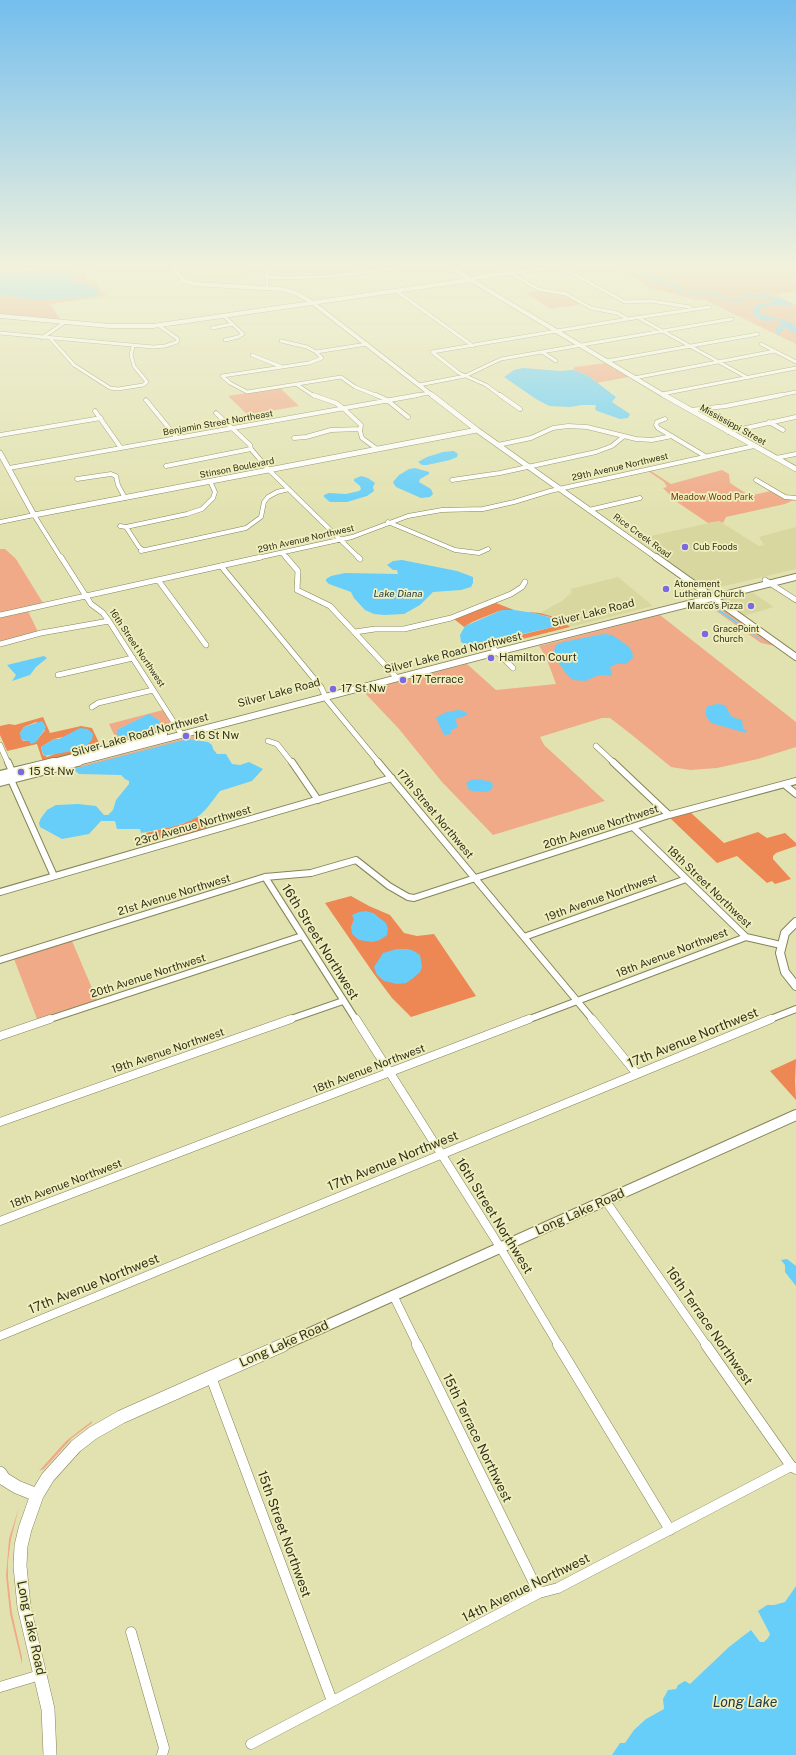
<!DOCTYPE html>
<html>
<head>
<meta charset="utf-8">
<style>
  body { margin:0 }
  canvas { display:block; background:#e2e2b1 }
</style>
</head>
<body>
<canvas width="796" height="1755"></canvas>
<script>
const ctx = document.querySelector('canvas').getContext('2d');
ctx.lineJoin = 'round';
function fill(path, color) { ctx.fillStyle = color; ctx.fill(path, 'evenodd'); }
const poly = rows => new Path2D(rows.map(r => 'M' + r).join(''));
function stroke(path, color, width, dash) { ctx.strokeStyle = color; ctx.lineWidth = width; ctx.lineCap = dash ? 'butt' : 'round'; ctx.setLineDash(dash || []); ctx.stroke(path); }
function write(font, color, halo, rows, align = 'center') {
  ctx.font = font + ' "Public Sans",sans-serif'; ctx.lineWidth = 3.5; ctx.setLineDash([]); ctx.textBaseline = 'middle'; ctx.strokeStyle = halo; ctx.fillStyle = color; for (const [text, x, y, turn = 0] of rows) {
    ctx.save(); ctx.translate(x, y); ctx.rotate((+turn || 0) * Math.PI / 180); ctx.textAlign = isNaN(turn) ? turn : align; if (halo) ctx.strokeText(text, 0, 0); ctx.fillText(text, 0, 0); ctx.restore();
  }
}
fill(poly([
  [181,267,242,267,240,281,201,282,193,280],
  [719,521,759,546,764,545,759,537,796,527,796,569,708,590,636,539],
  [618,577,653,606,570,627,562,620,540,613,562,601,572,592,570,589],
  [752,592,774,607,743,616,722,600,722,599]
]), '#d9d7a0');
fill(poly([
  [615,267,709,267,718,271,747,267,779,267,796,274,796,291,775,295,796,305,796,344,703,299,696,300,650,288],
  [89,268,85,279,96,282,106,296,50,304,61,320,0,314,0,296,10,295,19,298,47,300,98,296,92,286,74,282,68,271,59,270],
  [541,291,564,295,581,304,551,309,525,293],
  [606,363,629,377,596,383,594,380,587,375,573,370,575,367],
  [280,388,299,406,248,415,228,396],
  [722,470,729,474,730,483,747,494,753,495,771,491,794,500,785,504,726,517,723,523,719,521,708,523,677,502,663,488,667,487,664,482,648,471,651,471,671,484],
  [0,549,5,549,16,559,43,603,26,607,38,632,0,642],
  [710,602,714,603,740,620,775,646,761,643,705,603],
  [714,606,746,628,765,643,718,611],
  [660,615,796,722,796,747,758,759,717,768,690,770,671,767,632,735,610,718,602,718,540,737,544,745,605,801,493,835,442,782,399,729,363,691,467,664,496,690,556,684,546,657,539,646],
  [163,710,172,726,170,730,118,743,109,724],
  [145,716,160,721,159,726,148,731,123,737,118,729],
  [194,736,197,740,188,739,136,754,73,769,72,768],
  [72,941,97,1000,37,1019,14,959],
  [92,1421,92,1423,72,1438,44,1469,39,1471,66,1441],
  [19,1507,11,1539,8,1562,8,1578,12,1613,22,1657,22,1664,10,1614,6,1576,9,1539]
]), '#f0aa88');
fill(poly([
  [496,603,514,610,499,611,472,622,464,627,454,619],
  [528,612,540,613,558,618,570,627,475,651,469,644,500,640,557,626,563,623,555,618],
  [43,717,50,733,81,726,92,728,101,747,43,762,37,744,7,751,0,735,0,726,9,724,15,725],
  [36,722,45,730,37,740,23,741,20,733,24,727],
  [63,737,82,748,57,753,47,757,43,755,41,747,54,739],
  [690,812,724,843,758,832,767,838,785,833,796,843,796,846,776,853,773,856,773,859,791,879,775,884,772,881,767,883,737,856,717,863,670,818],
  [197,817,202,820,208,829,178,837,176,834,149,842,146,833,182,824],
  [351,896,369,906,390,915,404,933,417,936,434,934,476,996,411,1017,392,998,374,974,325,903],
  [373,913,386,924,351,928,354,920],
  [796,1059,795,1082,796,1100,770,1071]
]), '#ed8753');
fill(poly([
  [630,267,678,286,687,293,707,291,731,300,739,300,745,295,751,294,782,299,793,305,766,306,762,307,758,314,791,322,796,328,796,334,785,328,782,329,783,331,780,331,779,336,777,334,776,328,783,324,776,320,765,321,757,318,753,313,753,308,759,304,775,303,780,301,752,296,746,297,742,301,731,302,705,293,696,294,698,296,683,293,674,287,659,282,655,283,656,285,655,286,653,282,654,281,631,269],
  [59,270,68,271,74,282,89,284,100,293,98,296,47,300,19,298,10,295,0,296,0,272],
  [523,368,560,371,573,370,587,375,616,397,612,402,630,414,628,418,620,419,597,411,595,409,596,405,581,405,570,407,549,406,536,399,504,377,514,370],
  [454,451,458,454,457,457,450,460,427,465,422,465,418,462,427,457,443,452],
  [415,468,429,472,429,474,420,479,419,482,431,489,433,494,430,497,421,498,396,487,394,484,393,482,399,475,409,469],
  [361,476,368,478,375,483,373,487,374,491,367,496,347,502,330,502,324,497,324,495,329,493,346,494,359,491,361,489,360,486,354,481,354,479],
  [402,560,457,571,473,577,473,583,471,587,461,590,433,592,420,605,404,614,384,615,374,614,365,610,354,598,351,592,329,584,326,581,326,579,331,576,345,573,398,574,397,570,393,570,387,565,393,561],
  [714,606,746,628,765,643,718,611,713,607],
  [502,610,514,610,534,613,560,620,563,623,557,626,484,643,464,644,461,642,460,635,465,626],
  [604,634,612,635,628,646,632,651,633,658,626,664,617,664,610,667,612,676,599,675,585,681,573,680,567,675,555,657,554,650,556,645,563,642],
  [44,656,47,658,36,667,30,675,12,681,16,675,7,665],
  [717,704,725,705,731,716,738,719,742,719,743,729,747,731,746,733,711,723,706,716,706,709,708,706],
  [458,710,464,711,468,715,455,719,458,727,450,731,452,734,444,735,436,718,444,713],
  [149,714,160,721,159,726,132,735,123,737,116,734,118,729],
  [42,721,46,727,36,742,31,744,29,741,21,740,20,733,24,727],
  [80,728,88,729,93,734,92,740,87,745,73,751,44,756,41,747,54,739,59,739],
  [188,739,208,742,212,745,213,749,217,754,226,754,232,764,240,765,249,762,263,769,252,781,220,791,207,808,200,815,190,821,172,827,141,833,140,829,117,829,115,821,101,821,89,834,62,839,40,827,39,823,41,818,47,810,56,805,78,804,96,806,104,815,108,815,113,810,116,800,129,784,129,781,125,779,121,775,79,774,73,769],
  [473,779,489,781,492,783,493,786,491,790,486,792,473,791,469,790,466,783],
  [366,911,373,913,386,923,388,928,387,935,380,940,372,942,359,940,352,934,351,928,354,920,352,915,359,912],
  [397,949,408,949,414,951,420,955,422,967,420,972,412,979,406,983,397,984,384,981,377,975,374,967,383,953],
  [787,1259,796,1266,796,1286,785,1272,785,1265,781,1260],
  [796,1586,796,1755,612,1755,620,1743,625,1743,634,1730,646,1719,664,1709,663,1699,668,1690,676,1689,678,1685,685,1681,690,1684,729,1647,751,1630,760,1642,764,1642,768,1638,770,1634,758,1611,767,1605,774,1605,785,1602]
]), '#66cef8');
fill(poly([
  [762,294,785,302,786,303,770,305,770,303,775,302,760,297,759,296,762,294]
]), '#66cef8');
const streetFar5 = poly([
  [267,267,267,287],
  [561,267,625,302,651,301,690,307],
  [510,273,538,289,566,294,591,308,617,313,628,319],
  [268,277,290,278,336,276,404,267],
  [395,290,473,346],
  [224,316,243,334,238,337,225,340],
  [637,317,748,378],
  [212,328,233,324],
  [0,333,153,347,165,346,177,342,178,339,158,325],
  [42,338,65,322],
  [50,338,74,365,110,388,118,389,143,385,147,382,134,366,131,355,133,346],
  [761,344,796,362],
  [316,352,367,344],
  [432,352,628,319,710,307],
  [432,352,459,373,486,385,501,396],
  [542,352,556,361],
  [252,355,282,367],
  [607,361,758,334],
  [222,376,230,383,247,392,341,377,355,387,378,396],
  [222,376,309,363,322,358,316,352,307,347,281,341],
  [634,378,775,351],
  [296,384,314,396],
  [419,385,465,376,501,359,732,319],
  [662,394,796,368],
  [413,396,429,393],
  [776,396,796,392]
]);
const streetFar4 = poly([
  [313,395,336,403,343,408,361,425,360,431,362,438,377,449],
  [376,395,387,400,408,417],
  [500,395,520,409],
  [146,400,177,438],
  [691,410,726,406,781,395],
  [95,411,121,448],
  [216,413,250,445,251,449,269,470,359,558],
  [665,419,657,422,656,425,658,428,705,456],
  [769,422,783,430],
  [728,432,796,417],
  [0,435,101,418],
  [294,438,306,437,331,430,360,429],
  [498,445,531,438,553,428,568,426,587,427,636,439,652,440,672,436],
  [776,458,796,454],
  [166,466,251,449],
  [9,468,418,395],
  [77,479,111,474,116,476,118,485,125,498],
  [452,480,500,473,596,452,612,446,623,437],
  [756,480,785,497,796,498],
  [589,510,640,498],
  [0,522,34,515,61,558],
  [388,522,455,550,479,553,488,549],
  [120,526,126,527,187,514,202,509,213,498,215,492,210,481],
  [126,527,139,547,143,550],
  [141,551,246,528,261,517,264,502,268,497,277,492,289,489],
  [282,553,287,558],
  [257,558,352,537,408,516,442,510,483,509,514,502,550,491,754,446]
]);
const streetFar3 = poly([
  [61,557,91,604,103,613,109,621,182,735],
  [286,557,298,571,297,590,330,606,397,678],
  [358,557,360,559],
  [221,566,321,687,327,700,379,763],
  [158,580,206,645],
  [765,580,796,600],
  [0,615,261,557],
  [355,632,375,629,404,629,451,618,511,594,522,587,525,582],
  [0,644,41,633,109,621],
  [493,648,513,668],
  [58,675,133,658],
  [92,707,98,703,153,690],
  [268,741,277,744,292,763],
  [0,745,8,763],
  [596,746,614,763]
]);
const streetFar2 = poly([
  [8,762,11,769,12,782,54,876],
  [292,762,318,800],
  [378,762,593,1020],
  [613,762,669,815],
  [785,785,796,794],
  [633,827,746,937,781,945],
  [265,877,356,1020],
  [0,892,392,778],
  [524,937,686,879],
  [0,960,265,877,311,873,356,860,389,886,408,897,414,898,669,815,796,781],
  [47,1020,302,936],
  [288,1020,343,1001],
  [527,1020,746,937],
  [768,1020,796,1009]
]);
const streetFar1 = poly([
  [356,1019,495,1239,559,1346],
  [592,1019,637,1074],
  [0,1036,50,1019],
  [0,1122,291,1019],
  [605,1200,707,1346],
  [0,1221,529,1019],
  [393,1295,418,1346],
  [0,1336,771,1019]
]);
const street = poly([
  [417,1345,539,1593],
  [558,1345,670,1530],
  [706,1345,791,1466,796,1469],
  [211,1377,332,1701],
  [131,1632,164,1748,162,1755],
  [0,1687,40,1675],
  [251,1744,539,1593,558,1588,791,1466]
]);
const secondaryFar5 = poly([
  [172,267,184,281,194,284,281,289,296,293,313,303,433,396],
  [451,267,468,278],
  [474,278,554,267],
  [471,280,665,396],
  [0,316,109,326,153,326,470,280]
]);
const secondaryFar4 = poly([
  [432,395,477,430,657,558],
  [664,395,796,469],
  [0,453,34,515,477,430]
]);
const secondaryFar3 = poly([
  [656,557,796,657],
  [50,763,164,734],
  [74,763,497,652,796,577]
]);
const secondaryFar2 = poly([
  [0,775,54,762],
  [0,782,78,762],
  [796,922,785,933,780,953,785,972,796,986]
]);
const secondaryFar1 = poly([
  [281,1346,796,1115]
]);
const secondary = poly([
  [0,1473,4,1479,17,1487,37,1495],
  [50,1755,48,1709,24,1607,20,1566,21,1546,25,1529,37,1495,48,1477,76,1446,93,1433,121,1417,283,1345]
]);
const highway = poly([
  [53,267,92,267,90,268,0,271,0,269,53,267]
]);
stroke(streetFar5, '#858457', 4);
stroke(streetFar4, '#858457', 5);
stroke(streetFar3, '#858457', 6);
stroke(streetFar2, '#858457', 8);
stroke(streetFar1, '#858457', 9);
stroke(street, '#858457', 11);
stroke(secondaryFar5, '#858457', 5);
stroke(secondaryFar4, '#858457', 6);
stroke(secondaryFar3, '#858457', 8);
stroke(secondaryFar2, '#858457', 10);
stroke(secondaryFar1, '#858457', 12);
stroke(secondary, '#858457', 14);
stroke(highway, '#858457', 1);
stroke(streetFar5, '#fff', 3);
stroke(streetFar4, '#fff', 4);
stroke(streetFar3, '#fff', 5);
stroke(streetFar2, '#fff', 6);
stroke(streetFar1, '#fff', 8);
stroke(street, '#fff', 10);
stroke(secondaryFar5, '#fff', 4);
stroke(secondaryFar4, '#fff', 5);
stroke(secondaryFar3, '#fff', 6);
stroke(secondaryFar2, '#fff', 8);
stroke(secondaryFar1, '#fff', 10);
stroke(secondary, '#fff', 13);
fill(highway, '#fff');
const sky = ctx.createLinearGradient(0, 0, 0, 512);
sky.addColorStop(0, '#74beee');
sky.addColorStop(0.52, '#f2f2dc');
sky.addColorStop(1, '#f2f2dc00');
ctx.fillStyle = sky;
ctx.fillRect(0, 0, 796, 512);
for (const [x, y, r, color] of [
  [685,547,4,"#7b68e3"],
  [666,589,4,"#7b68e3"],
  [751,606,4,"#7b68e3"],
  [705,634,4,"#7b68e3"],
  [491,658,4,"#7b68e3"],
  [403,680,4,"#7b68e3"],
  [333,689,4,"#7b68e3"],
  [186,736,4,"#7b68e3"],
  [21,772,4,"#7b68e3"]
]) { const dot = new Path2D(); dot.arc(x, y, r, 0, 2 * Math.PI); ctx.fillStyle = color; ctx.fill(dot); stroke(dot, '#f0efbe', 1.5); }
write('9px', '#31311e', '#f0efbe', [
  ["Benjamin Street Northeast",218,423,-10],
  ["Mississippi Street",733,425,29],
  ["29th Avenue Northwest",620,467,-13],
  ["Stinson Boulevard",237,468,-11],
  ["Rice Creek Road",642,536,36],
  ["29th Avenue Northwest",306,539,-13],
  ["16th Street Northwest",137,648,56]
]);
write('9px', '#7a3914', '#f0efbe', [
  ["Meadow Wood Park",712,497]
]);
write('9px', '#31311e', '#f0efbe', [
  ["Cub Foods",693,547],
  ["Atonement",674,584],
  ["Lutheran Church",674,594],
  ["Marco's Pizza",743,606,"right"],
  ["GracePoint",713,629],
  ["Church",713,639]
], 'left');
write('italic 10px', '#233b45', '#f0efbe', [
  ["Lake Diana",398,594]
]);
write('11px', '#31311e', '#f0efbe', [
  ["Silver Lake Road",593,613,-14],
  ["Silver Lake Road Northwest",453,653,-14],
  ["Silver Lake Road",279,693,-15],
  ["Silver Lake Road Northwest",140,735,-15],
  ["17th Street Northwest",435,814,50],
  ["23rd Avenue Northwest",193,826,-16],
  ["20th Avenue Northwest",601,827,-18],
  ["18th Street Northwest",709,887,44],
  ["21st Avenue Northwest",174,895,-17],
  ["19th Avenue Northwest",601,898,-20],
  ["18th Avenue Northwest",672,953,-21],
  ["20th Avenue Northwest",148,976,-18],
  ["19th Avenue Northwest",168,1051,-19],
  ["18th Avenue Northwest",369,1069,-21],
  ["18th Avenue Northwest",66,1184,-21]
]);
write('11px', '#31311e', '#f0efbe', [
  ["Hamilton Court",499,658],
  ["17 Terrace",411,680],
  ["17 St Nw",341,689],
  ["16 St Nw",194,736],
  ["15 St Nw",29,772]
], 'left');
write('13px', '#31311e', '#f0efbe', [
  ["16th Street Northwest",320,942,58],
  ["17th Avenue Northwest",693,1038,-22],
  ["17th Avenue Northwest",393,1161,-22],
  ["Long Lake Road",580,1212,-24],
  ["16th Street Northwest",494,1216,58],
  ["17th Avenue Northwest",94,1284,-22],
  ["16th Terrace Northwest",709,1326,55],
  ["Long Lake Road",284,1344,-24],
  ["15th Terrace Northwest",477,1438,64],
  ["15th Street Northwest",284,1534,70],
  ["14th Avenue Northwest",526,1588,-26],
  ["Long Lake Road",31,1628,78]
]);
write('italic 14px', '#233b45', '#f0efbe', [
  ["Long Lake",745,1703]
]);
</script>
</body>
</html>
